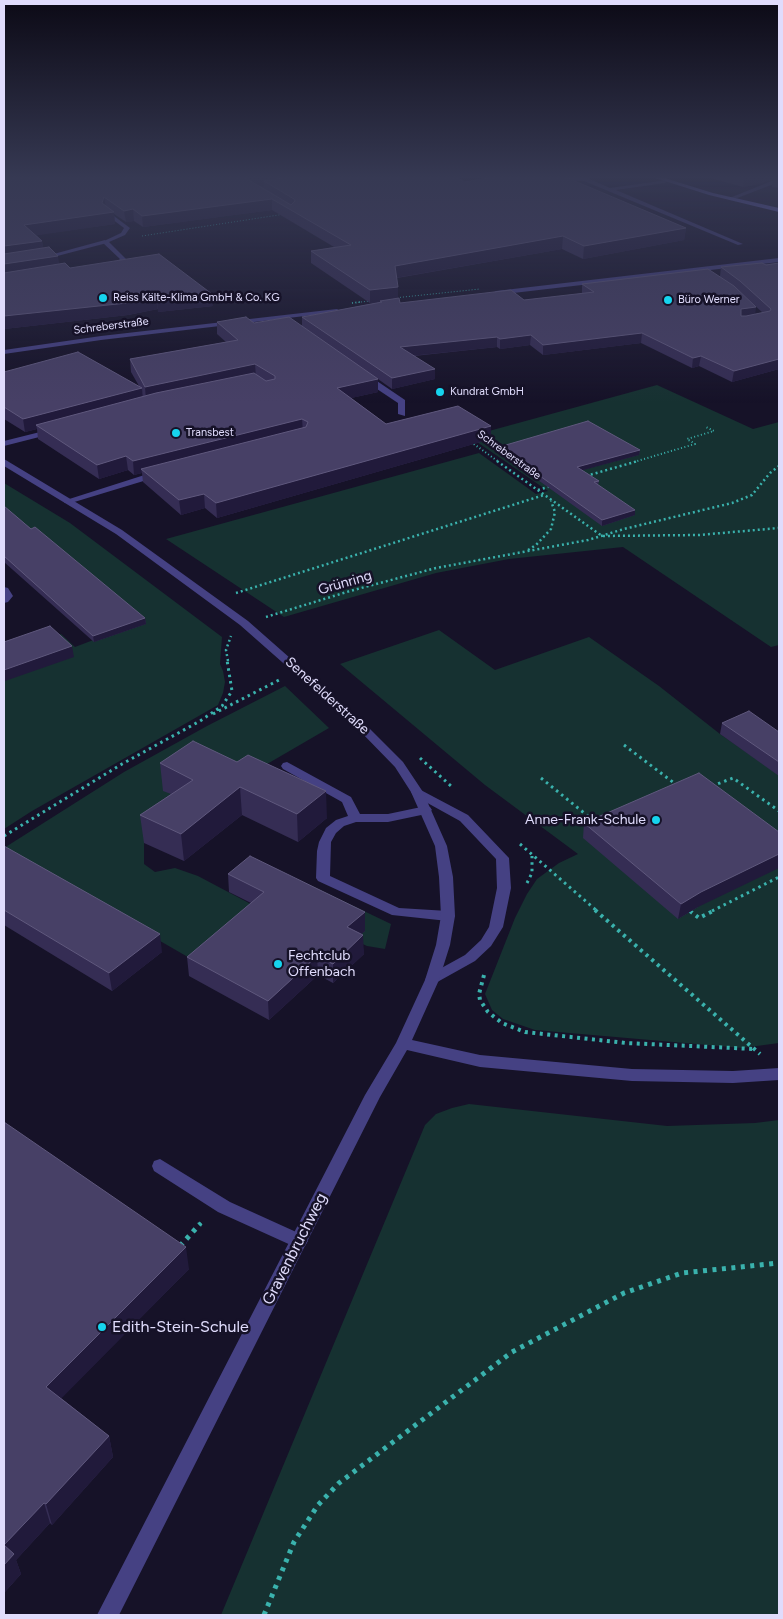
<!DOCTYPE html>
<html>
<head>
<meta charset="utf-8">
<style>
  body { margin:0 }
  #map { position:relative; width:783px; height:1619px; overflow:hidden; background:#161228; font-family:Figtree,sans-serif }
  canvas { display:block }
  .frame { position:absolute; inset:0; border:5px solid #e0dcfc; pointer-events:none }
</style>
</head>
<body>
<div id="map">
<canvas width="783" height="1619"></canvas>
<div class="frame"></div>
</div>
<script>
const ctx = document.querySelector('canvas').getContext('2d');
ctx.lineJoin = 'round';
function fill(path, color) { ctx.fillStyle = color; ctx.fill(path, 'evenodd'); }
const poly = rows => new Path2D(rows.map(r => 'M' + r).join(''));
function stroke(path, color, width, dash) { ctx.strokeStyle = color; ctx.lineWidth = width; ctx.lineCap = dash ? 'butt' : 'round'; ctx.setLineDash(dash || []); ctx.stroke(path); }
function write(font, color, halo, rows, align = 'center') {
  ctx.font = font + ' Figtree,sans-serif'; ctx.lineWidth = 5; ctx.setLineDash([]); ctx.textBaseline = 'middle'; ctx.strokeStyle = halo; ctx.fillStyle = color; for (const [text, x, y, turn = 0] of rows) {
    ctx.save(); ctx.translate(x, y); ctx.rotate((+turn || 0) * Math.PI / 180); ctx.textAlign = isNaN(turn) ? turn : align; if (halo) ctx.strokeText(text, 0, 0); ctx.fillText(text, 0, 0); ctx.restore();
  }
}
fill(poly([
  [657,385,753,429,779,422,779,645,771,647,623,547,509,559,436,573,284,617,166,539,479,453,536,494,548,491,477,442,489,431],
  [4,483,70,523,222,637,220,664,223,671,225,682,223,693,218,705,32,811,4,829,4,679,52,637,61,634,75,647,96,639,4,516],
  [439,630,495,670,589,637,659,686,720,734,779,775,779,1043,742,1048,535,1030,503,1019,492,1010,485,994,515,918,527,894,537,879,559,863,578,854,485,785,340,664],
  [285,686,329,728,231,785,164,790,187,802,144,843,144,864,155,872,175,868,198,876,262,910,200,964,4,851,4,848,124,772,207,726],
  [295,878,391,924,385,949,367,946,354,940],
  [469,1104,667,1126,755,1123,779,1120,779,1615,221,1615,425,1125,436,1114,452,1108]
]), '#163131');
stroke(poly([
  [142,236,285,214],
  [394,298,480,289],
  [352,303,370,301]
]), '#3ab2ad', 1, [1, 2]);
stroke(poly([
  [352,303,360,302],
  [471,442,499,462],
  [634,462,695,444,687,439,714,431,706,427]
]), '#3ab2ad', 2, [1, 2.5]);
stroke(poly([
  [497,461,602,536,699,535,779,528],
  [586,476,638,461],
  [538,490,551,486],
  [528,550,536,545,551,529,555,512,551,501],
  [236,593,544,495],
  [266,617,350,591,436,568,588,540,624,529,732,503,752,495,770,473,779,466],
  [228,661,226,650,231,636]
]), '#3ab2ad', 2.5, [2, 3]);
stroke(poly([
  [213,714,281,679],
  [624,745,678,786],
  [420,758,451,786],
  [541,778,594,821],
  [712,786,733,778,779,811],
  [4,836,122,764,200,721,222,706,232,691,227,660],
  [520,844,597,911],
  [527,883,532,873,532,856],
  [712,911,779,877]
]), '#3ab2ad', 3, [2.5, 4]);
stroke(poly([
  [595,910,760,1054],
  [690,911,699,918,715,910],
  [484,975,479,994,480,1000,488,1012,502,1023,525,1032,626,1043,754,1049],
  [199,1225,202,1222]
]), '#3ab2ad', 4, [3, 4.5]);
stroke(poly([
  [180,1246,200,1224],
  [264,1615,294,1542,318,1505,339,1483,512,1352,624,1293,682,1273,779,1263]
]), '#3ab2ad', 5, [4, 5.5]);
fill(poly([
  [551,177,585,177,610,188,667,180,665,183,616,190,743,244,738,245,584,181,549,180,551,177],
  [106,210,130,228,125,235,109,242,126,259,122,264,106,267,104,266,104,264,118,261,120,259,102,242,121,233,124,228,104,213,106,210],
  [52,429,56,431,55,433,4,446,4,441,52,429],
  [157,471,161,474,160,476,71,503,65,503,63,501,157,471],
  [287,762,351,797,360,814,388,814,426,806,430,807,432,810,426,814,388,822,356,822,344,826,336,833,331,842,330,876,399,908,448,911,453,913,455,916,453,919,448,921,392,915,318,881,316,878,317,851,319,842,326,828,336,820,348,816,342,802,283,769,281,766,283,763,287,762],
  [417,788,468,815,509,858,511,888,503,927,491,946,475,961,432,985,427,984,425,980,427,976,465,955,481,940,489,927,497,888,496,859,460,821,413,795,411,792,413,789,417,788],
  [160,1159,230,1202,305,1236,308,1241,305,1246,299,1248,293,1246,218,1212,154,1171,152,1166,154,1161,160,1159]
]), '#454183');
fill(poly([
  [779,178,779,182,732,200,727,199,779,178],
  [105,240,107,243,42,260,39,258,105,240],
  [779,258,779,262,496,295,493,293,496,291,779,258],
  [337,309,340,311,339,312,101,340,4,354,4,350,101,336,337,309],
  [362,375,368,375,405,400,405,416,398,414,398,403,362,379,362,375],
  [4,459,122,530,248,621,366,725,403,762,423,792,447,846,453,877,455,916,450,945,439,980,412,1040,480,1055,632,1069,733,1071,779,1068,779,1080,733,1083,632,1081,480,1067,407,1050,380,1097,119,1615,97,1615,365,1095,396,1043,425,980,436,945,441,916,439,877,435,846,411,792,395,767,358,729,240,625,116,534,4,466,4,459],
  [4,587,8,588,13,596,8,602,4,603,4,587]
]), '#454183');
fill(poly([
  [649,176,658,176,713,193,779,208,779,212,709,195,649,176]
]), '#7f7af5');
fill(poly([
  [4,176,465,182,686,228,684,240,583,259,562,249,397,278,398,298,400,303,524,300,582,294,582,284,720,276,721,267,779,263,779,369,732,382,699,366,692,368,641,343,543,355,530,345,500,349,497,347,414,356,435,369,435,379,392,389,378,379,378,392,351,398,386,424,491,439,217,518,205,508,181,515,143,482,142,473,134,475,128,470,99,479,38,439,37,429,25,432,4,419,4,372,139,386,131,372,130,359,226,342,217,334,217,322,302,326,302,317,380,302,370,303,311,263,311,251,334,247,272,210,143,227,134,221,126,222,114,214,115,224,36,235,42,241,43,248,59,264,70,268,213,306,158,312,158,309,128,315,4,329],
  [738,290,763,313,755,314],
  [703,176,779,176,779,188,772,187,773,179,759,184,743,187],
  [499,447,640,450,639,455,582,470,599,481,598,485,635,515,602,526,499,452],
  [4,506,31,529,145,618,146,624,94,642,4,562],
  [722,723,779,732,779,776,720,734],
  [237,762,327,818,298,842,242,815,184,861,144,843,140,815,171,794,163,791,160,763],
  [584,823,698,907,678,919,583,838],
  [4,846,162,952,112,991,4,925],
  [228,874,365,912,365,931,361,934,364,954,333,983,318,975,269,1020,189,976,187,957,251,903,229,892],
  [4,1122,189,1269,61,1398,109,1436,113,1457,52,1525,50,1523,16,1560,21,1574,4,1593]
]), '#352d54');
fill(poly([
  [257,176,320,176,264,181,264,186,249,189,249,178],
  [744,176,773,176,773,179,759,184,743,187],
  [104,197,106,208,114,212,115,224,26,237,24,225,102,203],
  [272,199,272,210,143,227,142,216],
  [133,209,134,221,126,222,124,211],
  [686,228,684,240,583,259,584,246],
  [563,236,562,249,395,278,395,266],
  [42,241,44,253,4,259,4,246],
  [58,256,60,268,4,277,4,264],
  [398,287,398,300,380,301,380,302,370,303,370,290],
  [212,294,213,306,158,312,157,300],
  [157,297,158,309,128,315,4,329,4,316],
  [756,307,755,317,740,319,741,309],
  [642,333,641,343,543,355,543,345],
  [531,335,530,345,500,349,500,339],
  [497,337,497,347,400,357,400,347],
  [701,356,699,366,692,368,693,358],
  [779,359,779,369,732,382,734,371],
  [255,364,256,377,146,400,145,387],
  [435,369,435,379,392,389,392,378],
  [378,379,378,392,338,401,337,388],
  [142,388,143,401,36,425,37,429,25,432,23,419],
  [302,419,303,432,141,469,142,473,134,475,133,461],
  [491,426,491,439,217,518,216,503],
  [640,450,639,455,576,472,577,467],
  [126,456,128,470,99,479,97,465],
  [204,494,205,508,181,515,179,500],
  [635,510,635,515,602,526,602,520],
  [145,618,146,624,94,642,93,636],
  [72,646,74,657,5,681,4,670],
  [240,787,242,815,184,861,181,834],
  [326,791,327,818,298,842,297,814],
  [779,854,779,868,698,907,678,919,681,904,701,892],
  [365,912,365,931,348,946,347,927],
  [160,934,162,952,112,991,109,973],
  [363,935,364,954,333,983,333,964],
  [317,956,318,975,269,1020,268,1001],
  [186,1247,189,1269,52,1408,46,1387],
  [109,1436,113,1457,52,1525,46,1504],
  [44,1503,50,1523,16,1560,21,1574,4,1593,4,1545]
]), '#211a3b');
const building = poly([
  [4,176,257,176,249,178,249,180,291,205,295,201,294,199,264,181,295,176,454,176,465,182,499,176,563,176,686,228,584,246,563,236,395,266,398,287,370,290,311,251,351,245,272,199,142,216,133,209,124,211,104,197,102,203,114,212,24,225,42,241,4,246,4,176],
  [49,247,58,256,4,264,4,254,49,247],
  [159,254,212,294,157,300,157,297,127,303,4,316,4,273,65,263,70,268,159,254],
  [762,263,766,265,779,263,779,359,734,371,701,356,693,358,642,333,543,345,531,335,500,339,497,337,400,347,435,369,392,378,302,317,382,302,380,301,399,298,400,303,511,290,524,300,594,292,582,284,708,269,734,286,756,307,741,309,741,316,746,316,770,311,771,309,740,281,721,267,762,263],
  [246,317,254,323,289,317,378,379,337,388,386,424,458,406,491,426,216,503,204,494,179,500,141,469,306,427,308,422,302,419,133,461,126,456,97,465,36,425,156,393,254,373,266,381,275,379,275,376,255,364,145,387,130,359,238,340,217,322,246,317],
  [78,352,142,388,23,419,4,407,4,372,78,352],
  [588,421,640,450,577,467,599,481,594,482,635,510,602,520,499,447,588,421],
  [4,506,31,529,35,527,145,618,93,636,4,556,4,506],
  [50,626,72,646,4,670,4,642,50,626],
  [749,711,779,732,779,762,722,723,749,711],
  [193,741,237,762,248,755,326,791,297,814,240,787,181,834,140,815,193,780,160,763,193,741],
  [699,773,779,832,779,854,701,892,681,904,584,823,699,773],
  [4,846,160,934,109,973,4,910,4,846],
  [250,856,365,912,347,927,363,935,333,964,317,956,268,1001,187,957,264,892,228,874,250,856],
  [4,1122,186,1247,46,1387,109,1436,46,1504,44,1503,4,1545,14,1554,4,1565,4,1122]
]);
fill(building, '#474066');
stroke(building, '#5f587d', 1);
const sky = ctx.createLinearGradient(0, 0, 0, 403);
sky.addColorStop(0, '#0c0a16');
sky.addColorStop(0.44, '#363953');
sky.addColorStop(1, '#36395300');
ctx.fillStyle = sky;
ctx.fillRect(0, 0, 783, 403);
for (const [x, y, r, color] of [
  [103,298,5,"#16d4ee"],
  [668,300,5,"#16d4ee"],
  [440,392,5,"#16d4ee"],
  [176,433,5,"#16d4ee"],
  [656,820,5,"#16d4ee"],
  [278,964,5,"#16d4ee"],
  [102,1327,5,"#16d4ee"]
]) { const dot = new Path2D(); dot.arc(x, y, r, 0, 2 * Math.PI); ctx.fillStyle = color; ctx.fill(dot); stroke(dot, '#161228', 2); }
write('11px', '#e0dcfc', '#161228', [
  ["Reiss Kälte-Klima GmbH & Co. KG",113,298],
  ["Büro Werner",678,300],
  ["Kundrat GmbH",450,392],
  ["Transbest",186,433]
], 'left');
write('11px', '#e0dcfc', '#161228', [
  ["Schreberstraße",111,326,-7],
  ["Schreberstraße",509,455,36]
]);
write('14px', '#e0dcfc', '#161228', [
  ["Grünring",345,583,-16],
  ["Senefelderstraße",327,696,42]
]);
write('14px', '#e0dcfc', '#161228', [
  ["Anne-Frank-Schule",646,820],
  ["Fechtclub",288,956,"left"],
  ["Offenbach",288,972,"left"]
], 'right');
write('16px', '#e0dcfc', '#161228', [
  ["Gravenbruchweg",295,1249,-63]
]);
write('16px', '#e0dcfc', '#161228', [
  ["Edith-Stein-Schule",112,1327]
], 'left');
</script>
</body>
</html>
